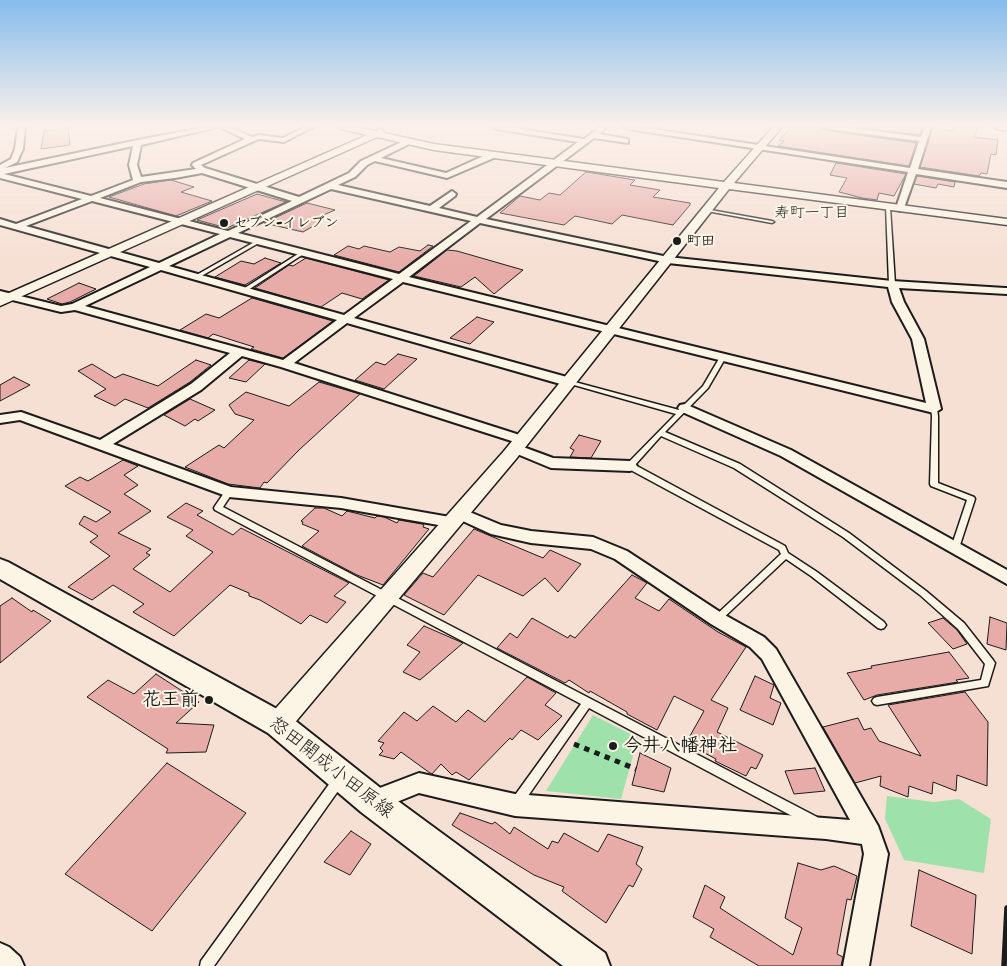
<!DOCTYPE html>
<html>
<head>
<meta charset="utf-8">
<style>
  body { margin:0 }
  canvas { display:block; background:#f6dfd3 }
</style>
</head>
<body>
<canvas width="1007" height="966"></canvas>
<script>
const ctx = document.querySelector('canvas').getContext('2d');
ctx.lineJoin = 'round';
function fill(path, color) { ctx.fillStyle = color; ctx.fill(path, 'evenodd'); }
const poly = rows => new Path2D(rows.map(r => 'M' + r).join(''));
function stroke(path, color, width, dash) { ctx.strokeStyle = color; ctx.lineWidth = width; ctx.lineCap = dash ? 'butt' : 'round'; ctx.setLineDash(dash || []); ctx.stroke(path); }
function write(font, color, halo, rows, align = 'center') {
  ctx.font = font + ' Sriracha,"Klee One",sans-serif'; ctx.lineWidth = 4; ctx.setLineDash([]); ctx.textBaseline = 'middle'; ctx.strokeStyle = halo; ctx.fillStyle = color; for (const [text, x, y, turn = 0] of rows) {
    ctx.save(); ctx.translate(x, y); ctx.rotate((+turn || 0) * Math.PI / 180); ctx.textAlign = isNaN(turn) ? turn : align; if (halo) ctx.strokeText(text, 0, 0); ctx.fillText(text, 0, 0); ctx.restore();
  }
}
fill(poly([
  [593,715,638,738,621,799,546,791],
  [887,796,934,802,959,799,991,819,984,873,904,860,885,819]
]), '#9fe1ab');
const building = poly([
  [792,127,818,127,829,131,916,143,909,166,778,146,784,141,779,140,792,127],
  [854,127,923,127,920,135,854,127],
  [955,127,978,127,974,137,998,140,996,155,991,154,987,174,981,173,979,176,920,167,933,128,953,131,955,127],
  [68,128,70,145,41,149,44,131,68,128],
  [836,163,906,174,894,196,879,193,877,200,862,198,839,192,847,178,830,175,836,163],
  [586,172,635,180,630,185,660,190,653,197,690,203,690,205,673,225,622,215,612,224,575,216,564,225,500,213,520,196,540,200,549,193,560,195,586,172],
  [917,176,955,182,954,187,938,184,936,188,914,184,917,176],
  [171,180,194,187,181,192,212,201,176,216,109,197,144,184,171,180],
  [257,194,286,202,227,228,197,220,257,194],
  [307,203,335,210,314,219,322,221,303,232,264,223,307,203],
  [428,245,433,246,399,272,334,255,348,246,359,249,364,246,390,252,399,247,420,251,428,245],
  [447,250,457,251,523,270,494,294,475,277,461,287,414,276,447,250],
  [265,258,281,263,245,285,215,277,241,261,254,264,265,258],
  [306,258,389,280,362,299,342,293,321,307,255,288,289,265,293,266,306,258],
  [79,283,96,289,70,302,62,304,47,299,79,283],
  [252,298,333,321,283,358,251,349,254,347,213,334,208,338,180,330,206,314,219,318,252,298],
  [477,317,494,322,470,344,450,338,477,317],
  [398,354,417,359,384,389,355,380,376,362,385,365,398,354],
  [196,360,211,365,190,382,148,408,125,399,115,406,94,396,106,389,78,371,92,364,115,378,123,374,158,386,196,360],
  [249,360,265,364,246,382,229,378,249,360],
  [14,377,30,385,0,401,0,385,14,377],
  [319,382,360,394,299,450,267,483,264,482,260,488,228,484,185,467,219,445,224,448,254,420,235,414,229,405,246,392,289,406,319,382],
  [190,399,215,410,198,421,195,419,185,426,164,415,190,399],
  [579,435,601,441,591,458,570,457,574,450,570,448,579,435],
  [123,460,138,466,124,475,138,485,124,494,151,511,118,533,151,549,146,553,150,555,133,569,170,592,213,552,186,536,193,530,167,517,186,503,203,511,197,515,233,535,241,528,349,583,334,596,346,602,327,623,310,615,301,624,260,600,249,596,249,593,230,585,174,636,133,612,144,604,113,585,92,600,68,587,110,556,90,542,98,536,79,524,84,516,96,522,111,512,65,486,80,477,88,481,123,460],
  [315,508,324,508,342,516,347,511,375,518,377,516,384,517,397,523,399,520,422,524,424,525,423,527,429,529,383,585,357,575,302,546,319,531,302,524,303,522,301,521,315,508],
  [474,529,543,558,550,550,581,564,558,592,545,578,523,596,478,575,444,615,404,595,423,573,433,577,474,529],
  [632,575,647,583,635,598,659,611,669,599,718,632,746,647,711,700,728,708,717,732,763,755,756,769,751,767,746,776,715,761,716,759,686,743,704,711,674,696,657,730,627,714,627,712,590,691,589,693,569,680,565,683,497,648,510,633,517,638,532,618,568,638,570,635,575,638,632,575],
  [12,598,32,612,33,610,51,621,0,663,0,606,12,598],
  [990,617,1007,623,1006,650,987,644,990,617],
  [943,618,957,630,967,644,953,649,928,623,943,618],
  [424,626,463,643,420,680,403,672,420,652,407,645,424,626],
  [949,652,969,678,956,680,958,682,877,695,864,700,847,673,872,668,871,666,949,652],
  [156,674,199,702,176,723,214,725,206,752,166,753,168,749,87,697,108,680,134,694,156,674],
  [755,676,774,685,770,698,781,703,773,725,740,710,755,676],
  [527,677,556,693,545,705,562,716,538,740,521,730,512,740,510,738,469,780,456,772,452,775,441,764,432,774,430,773,401,752,394,759,379,755,383,751,380,748,384,743,378,741,404,712,417,721,433,706,456,722,468,710,485,722,527,677],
  [965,692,988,722,987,786,957,775,956,791,933,782,932,794,909,786,908,797,880,786,881,776,855,783,823,727,858,718,864,730,871,728,879,741,921,756,888,705,965,692],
  [640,753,671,768,664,792,632,785,640,753],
  [167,763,246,813,152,931,65,874,167,763],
  [815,768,825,791,794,794,785,771,815,768],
  [460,813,492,824,495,822,510,834,514,827,548,849,552,841,558,843,564,833,598,852,608,834,643,847,636,864,642,869,633,887,629,885,606,923,562,891,564,887,534,875,452,825,460,813],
  [351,831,371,844,350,875,324,862,351,831],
  [798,863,821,870,834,866,857,876,851,900,847,899,837,954,843,957,841,966,759,966,710,937,714,929,693,917,705,885,725,897,720,908,793,955,802,928,785,918,798,863],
  [919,870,976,895,972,954,911,926,919,870]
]);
fill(building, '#e7aca8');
stroke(building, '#1c1c1c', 1);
const service = poly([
  [886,206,890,207,895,284,892,286,889,284,886,206],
  [705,209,772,221,774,222,772,223,707,211,705,211,705,209],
  [258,240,262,241,198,278,193,277,258,240],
  [301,252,305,253,245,292,240,291,301,252],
  [723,355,726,357,708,388,665,432,740,464,849,533,926,591,964,623,993,660,995,663,988,686,877,705,874,704,872,701,874,698,877,697,981,680,985,664,958,629,920,595,843,537,734,468,661,436,635,465,785,546,788,553,817,572,884,622,886,625,884,628,881,629,878,628,811,576,786,559,720,621,717,623,714,621,713,619,714,617,781,554,779,550,627,468,626,466,627,464,676,414,567,383,566,382,569,380,571,381,679,410,703,386,720,357,723,355],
  [934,407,937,409,938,416,938,483,974,497,975,499,959,548,958,550,955,551,952,550,951,548,967,500,931,486,930,484,932,416,931,409,934,407],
  [229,489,233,492,223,507,817,817,819,821,817,825,813,826,809,825,589,708,521,806,517,807,513,806,512,802,513,798,581,704,215,510,214,508,215,506,226,490,229,489],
  [339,775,343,776,344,780,343,784,214,966,200,966,201,961,335,776,339,775]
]);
const minor = poly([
  [18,127,25,127,23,149,17,162,5,168,138,140,206,127,218,127,141,145,137,165,141,177,196,169,192,165,193,163,245,139,220,127,228,127,252,137,259,135,283,138,305,127,313,127,284,142,259,139,254,141,201,165,205,168,299,197,349,173,361,161,408,139,412,141,411,143,381,158,446,173,490,153,496,153,496,157,447,178,375,161,367,165,355,177,338,185,430,206,452,191,456,194,455,196,439,208,477,217,578,142,496,129,493,127,507,127,584,139,600,127,607,127,599,134,628,139,628,143,594,138,486,219,668,257,892,281,1005,288,1007,288,1007,294,899,288,904,302,924,339,941,409,934,413,403,282,354,318,574,379,575,382,574,385,564,385,347,323,294,363,526,437,528,440,526,443,521,444,281,367,242,356,201,390,113,444,231,487,341,498,450,517,456,518,458,522,456,526,450,527,341,508,229,497,20,420,0,423,0,415,21,412,100,440,191,384,230,353,75,310,61,312,0,297,0,291,61,306,72,304,150,267,0,225,0,219,16,224,82,199,0,178,0,165,11,159,15,149,18,127],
  [133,146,129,165,133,180,91,196,4,174,133,146],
  [202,173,292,201,228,231,100,198,141,182,175,178,202,173],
  [331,189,471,221,399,274,238,233,331,189],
  [92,201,220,234,159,263,26,226,92,201],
  [480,223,668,263,888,287,892,302,912,339,926,403,409,277,480,223],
  [230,237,393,279,344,315,169,266,230,237],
  [161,270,337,320,283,360,85,306,161,270],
  [624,127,639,127,910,168,919,141,829,129,825,127,843,127,921,137,925,127,931,127,918,169,1007,182,1007,188,916,174,904,208,900,211,896,208,908,172,628,129,624,127],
  [996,127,1007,127,1007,130,997,129,996,127],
  [685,404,791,450,1007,570,1007,584,781,456,680,411,678,408,680,405,685,404],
  [515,444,553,458,630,461,635,463,637,466,635,469,630,471,551,468,510,451,508,448,510,445,515,444],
  [460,508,501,525,531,531,593,537,627,551,723,614,764,637,776,649,878,826,888,854,869,966,843,966,864,854,862,844,826,839,515,816,419,793,372,812,364,808,361,801,364,794,419,773,515,794,850,820,762,659,750,647,711,624,615,559,591,549,531,543,491,534,454,517,452,513,454,509,460,508],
  [0,943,9,947,20,957,24,966,0,966,0,943]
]);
const tertiary = poly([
  [341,127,355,127,375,131,380,129,383,130,384,133,434,144,724,182,773,127,782,127,734,183,1007,219,1007,225,729,189,516,459,287,732,278,735,269,732,265,724,269,716,504,451,719,188,434,150,377,137,0,306,0,297,367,135,342,129,341,127]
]);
const secondary = poly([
  [0,559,8,562,288,715,383,790,605,953,610,966,563,966,361,812,268,733,0,579,0,559]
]);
stroke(service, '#1c1c1c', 3);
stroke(minor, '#1c1c1c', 4);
stroke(tertiary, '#1c1c1c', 3);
stroke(secondary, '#1c1c1c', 4);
stroke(poly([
  [574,744,636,769]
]), '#1c1c1c', 5, [5.5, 5.5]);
fill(service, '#fcf5e5');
fill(minor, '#fcf5e5');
fill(tertiary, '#fcf5e5');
fill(secondary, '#fcf5e5');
stroke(poly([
  [1004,966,1007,908]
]), '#1c1c1c', 5.5);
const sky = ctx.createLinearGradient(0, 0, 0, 262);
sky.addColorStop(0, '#86bcec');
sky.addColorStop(0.48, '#fbf1eb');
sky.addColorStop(1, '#fbf1eb00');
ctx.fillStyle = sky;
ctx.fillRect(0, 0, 1007, 262);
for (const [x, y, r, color] of [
  [224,223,5,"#1c1c1c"],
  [677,241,5,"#1c1c1c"],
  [209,700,5,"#1c1c1c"],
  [613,746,5,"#1c1c1c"]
]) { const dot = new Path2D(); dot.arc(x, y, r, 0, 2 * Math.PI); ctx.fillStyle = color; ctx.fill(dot); stroke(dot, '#fcf5e5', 2); }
write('bold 14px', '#1c1c1c', '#fcf5e5', [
  ["セブン-イレブン",234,223],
  ["町田",687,241]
], 'left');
write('15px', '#1c1c1c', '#fcf5e5', [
  ["寿町一丁目",812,213]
]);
write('bold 19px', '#1c1c1c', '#fcf5e5', [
  ["花王前",199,700],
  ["今井八幡神社",623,746,"left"]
], 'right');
write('19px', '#1c1c1c', '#fcf5e5', [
  ["怒田開成小田原線",331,768,38]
]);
</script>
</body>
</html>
